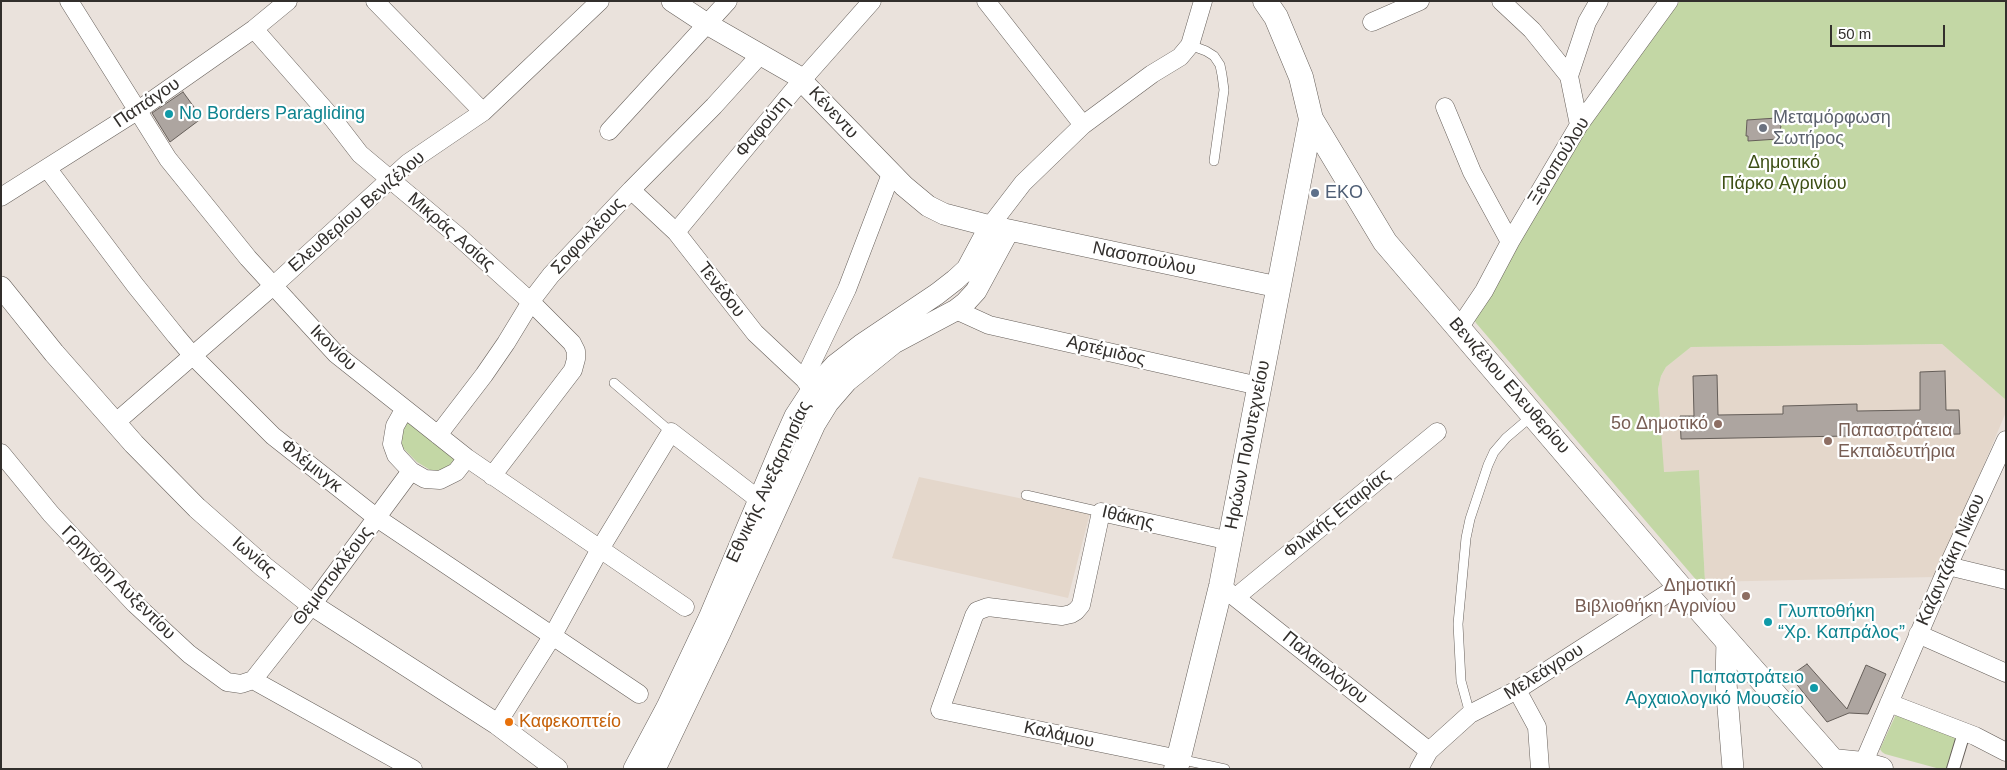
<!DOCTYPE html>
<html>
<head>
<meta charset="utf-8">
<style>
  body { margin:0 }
  #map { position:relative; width:2007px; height:770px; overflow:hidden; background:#eae2dc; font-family:Arial,sans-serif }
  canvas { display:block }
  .frame { position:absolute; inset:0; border:2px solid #322f2c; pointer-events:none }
  .scale { position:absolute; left:1830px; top:25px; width:115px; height:22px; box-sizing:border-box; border:2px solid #322f2c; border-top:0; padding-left:6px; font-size:15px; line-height:18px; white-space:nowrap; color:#322f2c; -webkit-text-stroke:4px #fff; paint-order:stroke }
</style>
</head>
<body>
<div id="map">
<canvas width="2007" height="770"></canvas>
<div class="frame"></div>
<div class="scale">50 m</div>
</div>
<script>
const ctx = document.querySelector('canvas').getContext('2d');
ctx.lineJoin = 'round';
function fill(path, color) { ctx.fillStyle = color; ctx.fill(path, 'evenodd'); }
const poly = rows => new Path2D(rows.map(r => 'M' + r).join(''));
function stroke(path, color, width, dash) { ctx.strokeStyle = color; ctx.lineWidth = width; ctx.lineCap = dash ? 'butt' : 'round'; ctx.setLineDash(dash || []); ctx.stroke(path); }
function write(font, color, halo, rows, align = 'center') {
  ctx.font = font + ' Arial,sans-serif'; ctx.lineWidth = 4.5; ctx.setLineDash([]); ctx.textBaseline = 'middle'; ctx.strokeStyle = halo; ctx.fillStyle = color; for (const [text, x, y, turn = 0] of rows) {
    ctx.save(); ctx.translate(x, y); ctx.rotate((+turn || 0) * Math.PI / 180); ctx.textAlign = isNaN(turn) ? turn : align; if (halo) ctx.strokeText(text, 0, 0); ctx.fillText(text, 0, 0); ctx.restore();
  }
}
fill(poly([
  [1942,344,2006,400,2006,412,1945,557,1935,577,1705,582,1699,470,1663,472,1658,389,1661,376,1666,367,1691,347],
  [919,477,1090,513,1068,598,892,558]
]), '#e4d7cb');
fill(poly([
  [1680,1,2006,1,2006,400,1942,344,1691,347,1666,367,1661,376,1658,389,1664,472,1699,470,1705,582,1698,582,1476,323,1471,314,1587,128],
  [406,419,457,459,453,468,435,473,417,462,402,447,398,436],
  [1898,710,1962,732,1951,769,1940,769,1885,754,1882,752,1880,749]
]), '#c3d7a5');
const building = poly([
  [183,92,202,118,170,142,152,113,183,92],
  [1777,118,1777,123,1781,126,1778,139,1748,141,1748,136,1746,136,1747,120,1777,118],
  [1945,371,1946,410,1959,410,1960,434,1681,439,1680,416,1694,416,1693,376,1717,375,1718,415,1783,414,1783,406,1857,404,1857,411,1920,410,1920,372,1945,371],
  [1807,664,1847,709,1866,665,1886,674,1868,714,1849,713,1827,722,1790,676,1807,664]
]);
fill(building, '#ada5a0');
stroke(building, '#655e59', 1);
const service = poly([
  [1190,45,1206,51,1214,56,1220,65,1222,75,1224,90,1214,161],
  [614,383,671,432],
  [1026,495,1101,512],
  [1470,714,1461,681,1458,624,1466,538,1470,519,1488,465,1494,452,1506,438,1533,415],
  [1179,759,1225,769]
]);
const pedestrian = poly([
  [1953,769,1963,736]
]);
const minor = poly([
  [69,1,168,159,248,258,336,354,467,458,685,607],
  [375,1,483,112],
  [986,1,1083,125],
  [1501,1,1532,30,1569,76],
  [1372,22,1420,1],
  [254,29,333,119,360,154,459,237,531,302,572,343,576,351,576,359,573,370,492,476],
  [1445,107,1472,172,1510,242],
  [1579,125,1569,76,1587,22,1599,1],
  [609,131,728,1],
  [47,168,135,285,176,336,193,356,273,436,377,518,639,694],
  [631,190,676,232,755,333,804,379,812,390],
  [1,197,137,111,254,29,288,1],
  [990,226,1023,183,1083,125,1152,74,1180,57,1190,45,1203,1],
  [676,232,802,80,872,1],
  [956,310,989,325,1259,386],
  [1459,328,1484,291,1510,242,1579,125,1669,1],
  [804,379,847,289,891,174],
  [404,410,395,426,392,444,396,455,411,471,425,479,440,480,456,472,467,458],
  [115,423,273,286,408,163,483,112,600,1],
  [438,435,484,375,506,343,534,297,551,275,631,190,714,106,761,54],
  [1,453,51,514,135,604,189,654,227,682,241,684,253,680],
  [1948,566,2006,580],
  [1221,586,1429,751],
  [1236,597,1437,432],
  [1918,634,2006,673],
  [253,680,312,605,411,471],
  [253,680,413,769],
  [1517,690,1537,727,1540,769],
  [1889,703,1975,736,2006,752],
  [497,724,553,635,600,549,671,432,758,499],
  [1179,759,940,710,974,616,977,611,988,607,1062,616,1071,614,1076,611,1081,605,1101,512,1230,541],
  [1863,764,1948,566,2006,440],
  [1419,769,1429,751,1470,714,1517,690,1679,586]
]);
const tertiary = poly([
  [672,1,707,24,796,75,904,186,928,206,944,214,990,226,1278,287],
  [1,287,54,353,134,444,197,508,264,567,312,605,497,724,557,769],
  [1727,639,1726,683,1733,769],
  [634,769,667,707,709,618,782,445,795,416,812,390,835,365,861,345,937,294,955,280,967,269,990,226],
  [655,769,720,633,815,424,828,403,847,381,894,343,956,310,965,303,976,291,1009,230]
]);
const secondary = poly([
  [1265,1,1276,17,1301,77,1311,119,1385,242,1679,586,1833,761,1863,764,1881,769],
  [1176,769,1221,586,1311,119]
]);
stroke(service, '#67605b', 10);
stroke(pedestrian, '#67605b', 14);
stroke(minor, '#67605b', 19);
stroke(tertiary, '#67605b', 22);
stroke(secondary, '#67605b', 25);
stroke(service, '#fff', 9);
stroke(pedestrian, '#fff', 12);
stroke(minor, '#fff', 18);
stroke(tertiary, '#fff', 21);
stroke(secondary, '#fff', 24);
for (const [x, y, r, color] of [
  [169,114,5,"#0f9aa8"],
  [1763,128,5,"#6b7280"],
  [1315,193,5,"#5c6f8a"],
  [1718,424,5,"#8d6e63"],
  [1828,441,5,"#8d6e63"],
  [1746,596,5,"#8d6e63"],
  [1768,622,5,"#0f9aa8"],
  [1814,688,5,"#0f9aa8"],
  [509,722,5,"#e8710a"]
]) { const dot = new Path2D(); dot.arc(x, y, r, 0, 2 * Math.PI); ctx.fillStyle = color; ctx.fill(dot); stroke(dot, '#fff', 2); }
write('18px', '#322f2c', '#fff', [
  ["Παπάγου",147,103,-34],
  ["Κένεντυ",833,113,47],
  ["Φαφούτη",763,127,-50],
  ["Ξενοπούλου",1559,161,-58],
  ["Ελευθερίου Βενιζέλου",357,212,-41],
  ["Μικράς Ασίας",451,232,41],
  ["Σοφοκλέους",588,236,-47],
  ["Νασοπούλου",1144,259,12],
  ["Τενέδου",721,290,52],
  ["Ικονίου",333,348,44],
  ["Αρτέμιδος",1106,351,13],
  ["Βενιζέλου Ελευθερίου",1509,386,49],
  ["Ηρώων Πολυτεχνείου",1248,445,-79],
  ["Φλέμινγκ",311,466,39],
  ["Εθνικής Ανεξαρτησίας",769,482,-65],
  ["Φιλικής Εταιρίας",1337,514,-39],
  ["Ιθάκης",1128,518,13],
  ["Ιωνίας",254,557,40],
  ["Καζαντζάκη Νίκου",1951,560,-66],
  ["Θεμιστοκλέους",333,576,-53],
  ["Γρηγόρη Αυξεντίου",118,583,45],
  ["Παλαιολόγου",1325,668,39],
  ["Μελεάγρου",1544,672,-32],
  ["Καλάμου",1059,735,12]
]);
write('18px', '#0d838f', '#fff', [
  ["No Borders Paragliding",179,114],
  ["Γλυπτοθήκη",1778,612],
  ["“Χρ. Καπράλος”",1778,633],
  ["Παπαστράτειο",1804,678,"right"],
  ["Αρχαιολογικό Μουσείο",1804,699,"right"]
], 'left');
write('18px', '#5b616d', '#fff', [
  ["Μεταμόρφωση",1773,118],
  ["Σωτήρος",1773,139]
], 'left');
write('18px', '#3d4f15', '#fff', [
  ["Δημοτικό",1784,163],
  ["Πάρκο Αγρινίου",1784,184]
]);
write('18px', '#4e5e75', '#fff', [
  ["EKO",1325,193]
], 'left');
write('18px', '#785e54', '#fff', [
  ["5ο Δημοτικό",1708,424],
  ["Παπαστράτεια",1838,431,"left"],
  ["Εκπαιδευτήρια",1838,452,"left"],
  ["Δημοτική",1736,586],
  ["Βιβλιοθήκη Αγρινίου",1736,607]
], 'right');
write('18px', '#c56008', '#fff', [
  ["Καφεκοπτείο",519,722]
], 'left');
</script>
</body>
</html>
